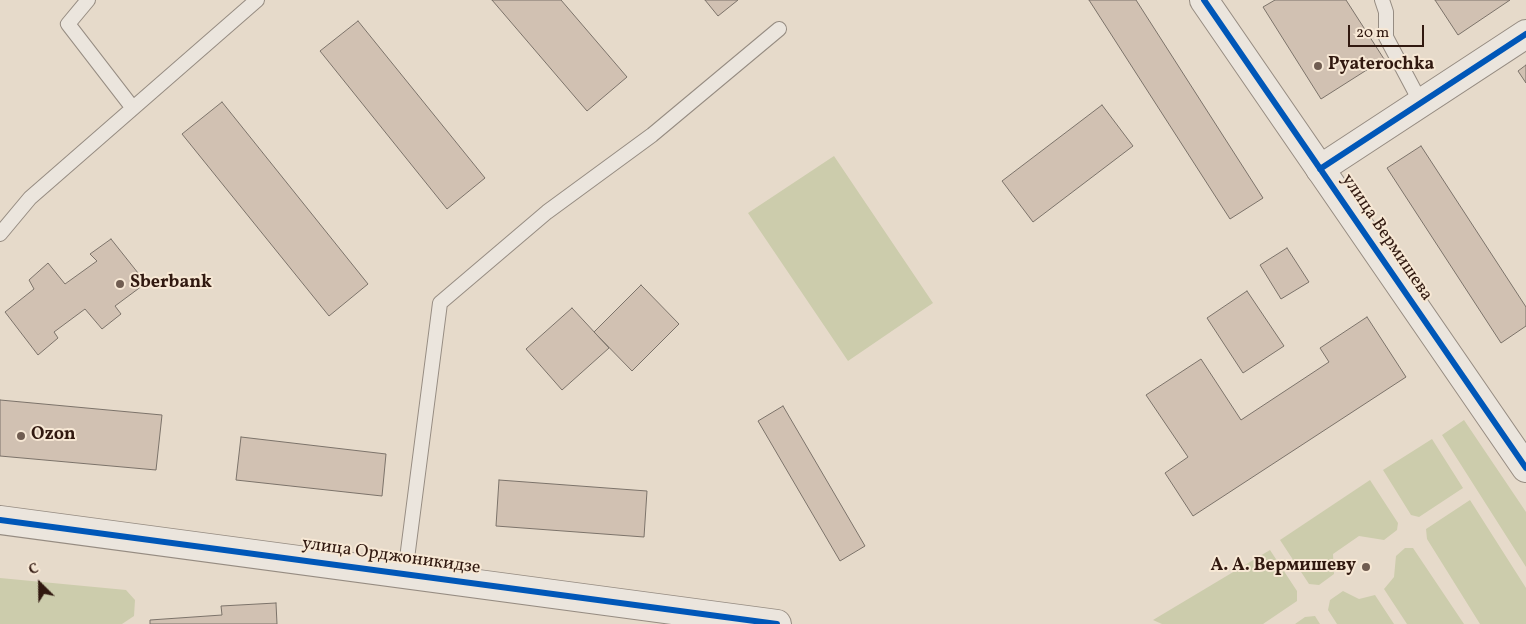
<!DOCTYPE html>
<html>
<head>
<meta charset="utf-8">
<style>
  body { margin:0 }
  #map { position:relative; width:1526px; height:624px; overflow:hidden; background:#e6daca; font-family:Vollkorn,serif }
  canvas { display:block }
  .north { position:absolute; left:15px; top:559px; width:50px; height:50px; -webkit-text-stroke:4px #f7e8d5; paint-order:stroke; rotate:337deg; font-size:14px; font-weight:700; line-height:20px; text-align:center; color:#311910 }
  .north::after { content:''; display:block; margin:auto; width:18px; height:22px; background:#311910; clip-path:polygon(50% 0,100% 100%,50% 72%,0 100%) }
  .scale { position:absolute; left:1348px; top:25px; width:76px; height:22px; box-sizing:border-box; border:2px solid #311910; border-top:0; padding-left:6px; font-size:15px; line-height:18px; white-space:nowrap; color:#311910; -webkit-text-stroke:4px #f7e8d5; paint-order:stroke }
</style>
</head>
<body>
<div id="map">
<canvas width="1526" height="624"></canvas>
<div class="north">С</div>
<div class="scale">20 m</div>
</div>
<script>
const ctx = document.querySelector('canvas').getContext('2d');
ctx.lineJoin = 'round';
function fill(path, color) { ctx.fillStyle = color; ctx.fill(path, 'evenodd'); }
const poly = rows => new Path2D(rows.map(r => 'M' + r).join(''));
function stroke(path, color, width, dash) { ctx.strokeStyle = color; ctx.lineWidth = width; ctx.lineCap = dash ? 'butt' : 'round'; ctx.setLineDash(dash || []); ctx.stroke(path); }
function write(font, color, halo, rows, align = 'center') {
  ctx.font = font + ' Vollkorn,serif'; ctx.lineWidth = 4; ctx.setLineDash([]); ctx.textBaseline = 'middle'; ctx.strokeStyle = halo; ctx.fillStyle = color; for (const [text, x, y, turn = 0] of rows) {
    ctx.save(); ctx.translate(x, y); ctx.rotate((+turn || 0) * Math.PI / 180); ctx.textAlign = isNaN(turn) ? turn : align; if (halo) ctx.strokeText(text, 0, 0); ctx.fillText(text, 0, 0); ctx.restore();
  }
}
fill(poly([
  [834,156,933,303,848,361,748,213],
  [1464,420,1526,512,1526,567,1442,435],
  [1432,439,1463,488,1419,517,1411,515,1383,470],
  [1370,480,1398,523,1397,530,1384,540,1359,536,1333,554,1334,574,1319,585,1309,584,1280,540],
  [1470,500,1526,588,1526,624,1480,624,1427,539,1426,529],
  [1405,548,1413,548,1464,624,1407,624,1384,589,1394,577,1396,556],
  [1270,550,1297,591,1297,601,1263,624,1162,624,1153,620],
  [0,578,126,590,135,600,134,616,122,624,0,624],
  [1343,591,1359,599,1375,595,1394,624,1337,624,1328,610,1330,600],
  [1315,616,1320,624,1295,624,1305,617]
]), '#ccccac');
const building = poly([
  [492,0,561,0,627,77,587,111,492,0],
  [705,0,738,0,718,16,705,0],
  [1089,0,1136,0,1263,198,1230,219,1089,0],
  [1275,0,1346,0,1384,59,1321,99,1263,7,1275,0],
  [1435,0,1510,0,1458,35,1435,0],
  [358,21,485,178,447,209,320,51,358,21],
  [1526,65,1526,83,1518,71,1526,65],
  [222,102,368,284,329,316,182,134,222,102],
  [1102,105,1133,146,1033,222,1002,181,1102,105],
  [1421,146,1526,307,1526,326,1501,343,1387,168,1421,146],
  [111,239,146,283,115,306,121,314,102,329,85,309,54,332,58,338,38,355,5,312,34,289,29,280,48,263,65,284,97,261,90,254,111,239],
  [1287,248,1309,282,1281,299,1260,265,1287,248],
  [641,285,679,324,632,371,594,332,641,285],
  [1247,291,1284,346,1243,373,1207,318,1247,291],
  [572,308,609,348,562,390,526,349,572,308],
  [1367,317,1406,377,1193,516,1165,473,1188,457,1146,395,1201,359,1241,420,1329,362,1320,348,1367,317],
  [0,400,162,415,156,470,0,456,0,400],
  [783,406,865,546,840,561,758,421,783,406],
  [241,437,386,454,382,496,236,480,241,437],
  [499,480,647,491,644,537,496,526,499,480],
  [276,603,277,624,150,624,150,620,222,615,221,606,276,603]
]);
fill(building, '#d1c1b2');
stroke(building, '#7c736a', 1);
const service = poly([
  [88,0,68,24,132,107],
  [1382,0,1386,12,1386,37,1421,103],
  [0,234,30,198,257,0],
  [405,574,440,303,547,212,652,135,779,29]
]);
const minor = poly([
  [1320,169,1526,34]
]);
const tertiary = poly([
  [1204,0,1526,468],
  [0,520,777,624]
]);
stroke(service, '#968c82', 16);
stroke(minor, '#968c82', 30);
stroke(tertiary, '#968c82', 30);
stroke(service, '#ebe5dd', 14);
stroke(minor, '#ebe5dd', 28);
stroke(tertiary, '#ebe5dd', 28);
stroke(poly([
  [1204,0,1526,468],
  [1320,169,1526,34],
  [0,520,777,624]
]), '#0057b8', 6);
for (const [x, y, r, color] of [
  [1318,66,5,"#705d51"],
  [120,284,5,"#705d51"],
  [21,436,5,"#705d51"],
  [1366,567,5,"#705d51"]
]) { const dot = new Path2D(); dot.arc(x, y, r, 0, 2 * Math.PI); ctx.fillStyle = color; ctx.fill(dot); stroke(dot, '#f7e8d5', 2); }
write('bold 18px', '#311910', '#f7e8d5', [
  ["Pyaterochka",1328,66],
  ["Sberbank",130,284],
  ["Ozon",31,436],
  ["А. А. Вермишеву",1356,567,"right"]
], 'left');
write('18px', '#311910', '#f7e8d5', [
  ["улица Вермишева",1386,238,56],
  ["улица Орджоникидзе",391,557,8]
]);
</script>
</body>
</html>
